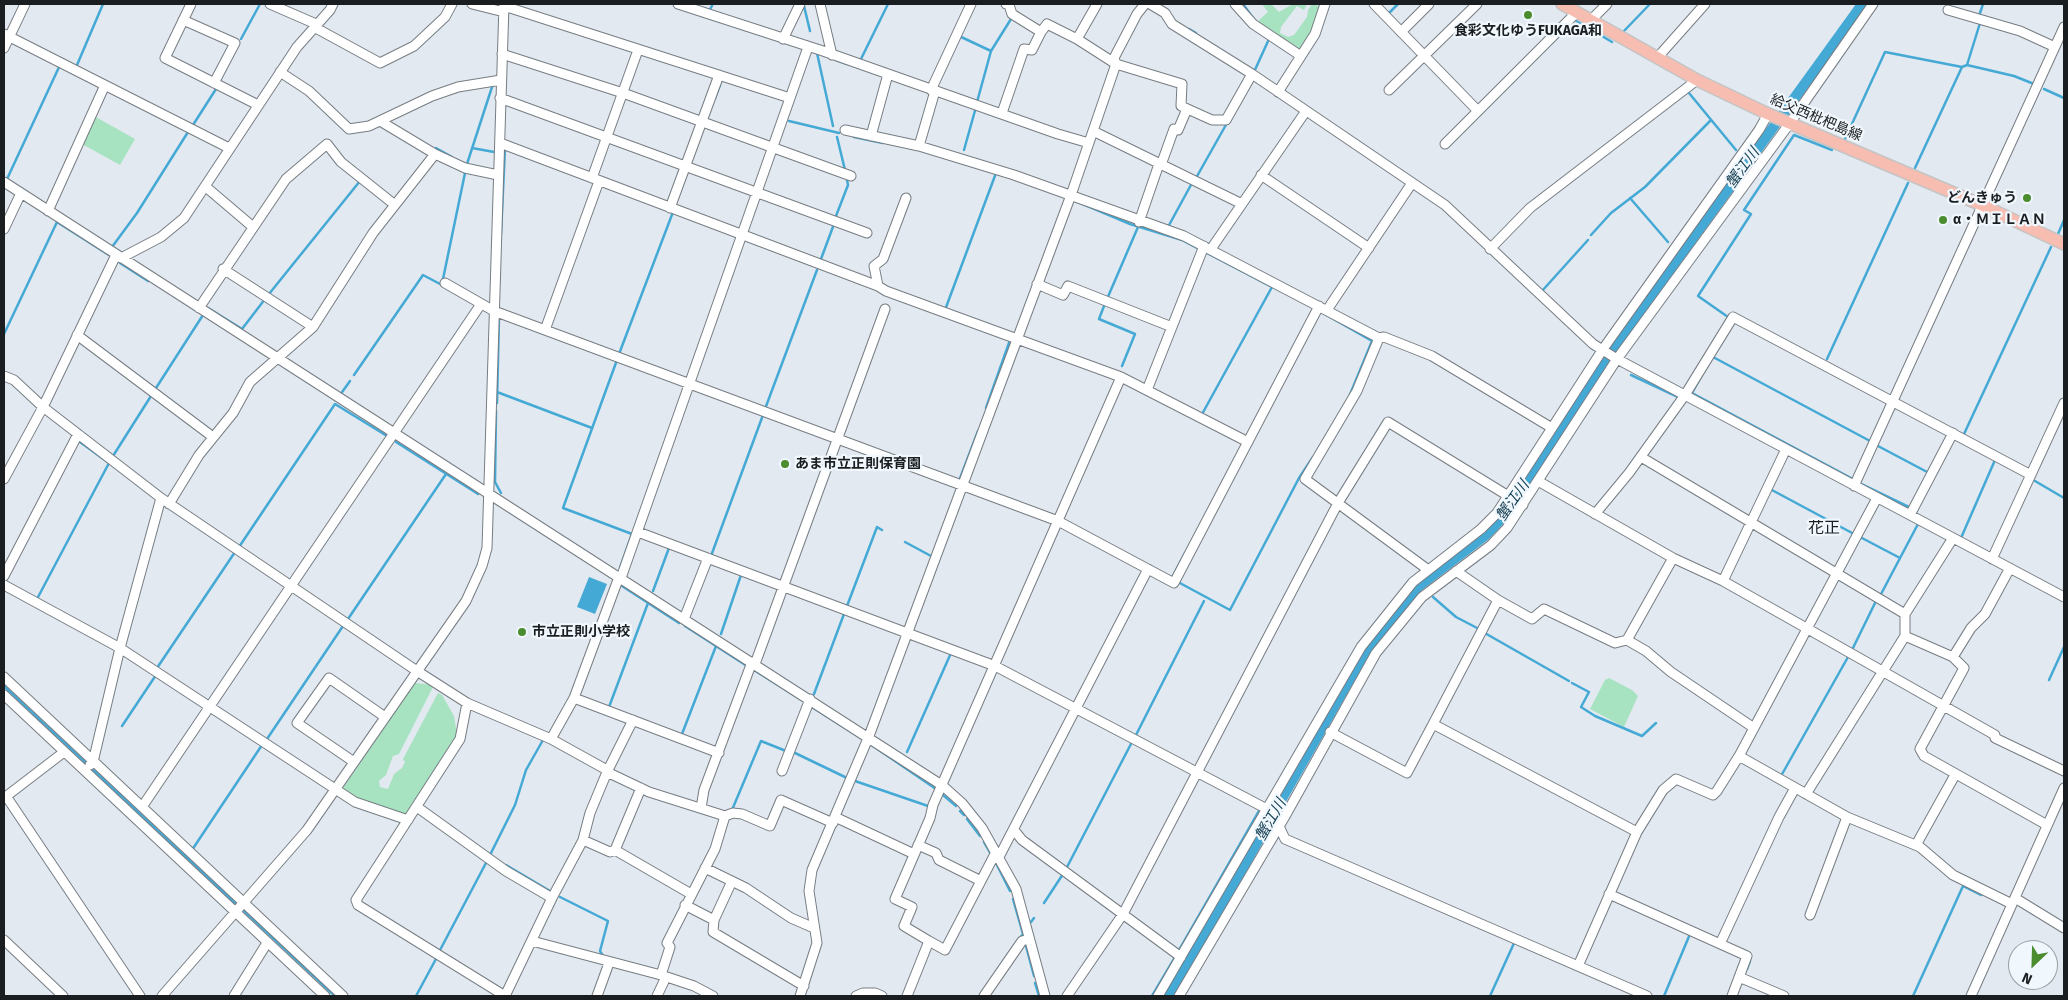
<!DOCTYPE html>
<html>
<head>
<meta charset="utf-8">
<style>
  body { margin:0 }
  #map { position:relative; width:2068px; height:1000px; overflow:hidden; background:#e2e9f0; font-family:"Fira Sans",sans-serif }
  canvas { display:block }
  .frame { position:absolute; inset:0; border:5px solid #1b1e20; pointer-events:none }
  .north { position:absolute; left:2008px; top:940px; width:50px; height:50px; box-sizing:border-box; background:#f0f7fd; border:1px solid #9ba0a5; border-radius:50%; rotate:204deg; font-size:14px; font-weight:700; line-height:20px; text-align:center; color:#1b1e20 }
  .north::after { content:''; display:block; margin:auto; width:18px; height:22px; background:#4b8c2f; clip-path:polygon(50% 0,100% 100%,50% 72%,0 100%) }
</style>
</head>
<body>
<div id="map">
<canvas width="2068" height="1000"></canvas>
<div class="frame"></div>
<div class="north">N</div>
</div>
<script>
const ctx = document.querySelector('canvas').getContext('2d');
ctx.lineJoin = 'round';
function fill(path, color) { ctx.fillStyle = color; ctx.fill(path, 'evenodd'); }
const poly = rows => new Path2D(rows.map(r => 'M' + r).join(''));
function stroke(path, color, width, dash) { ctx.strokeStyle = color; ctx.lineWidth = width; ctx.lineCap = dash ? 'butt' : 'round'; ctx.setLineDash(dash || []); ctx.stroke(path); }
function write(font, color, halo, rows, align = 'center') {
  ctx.font = font + ' "Fira Sans","Noto Sans JP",sans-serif'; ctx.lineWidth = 4.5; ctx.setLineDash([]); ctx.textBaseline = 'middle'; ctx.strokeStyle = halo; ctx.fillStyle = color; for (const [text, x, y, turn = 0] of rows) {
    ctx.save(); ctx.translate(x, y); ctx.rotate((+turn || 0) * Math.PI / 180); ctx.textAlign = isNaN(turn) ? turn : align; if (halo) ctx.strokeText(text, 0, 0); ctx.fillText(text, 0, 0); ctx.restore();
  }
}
fill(poly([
  [1262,4,1271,4,1279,12,1293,4,1307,4,1304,10,1297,6,1281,27,1280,33,1288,37,1294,35,1307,17,1308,10,1312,4,1320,6,1315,27,1300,52,1272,34,1273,32,1258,21,1268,12],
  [94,116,135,139,120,165,82,144],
  [1609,678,1632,690,1638,696,1624,727,1590,709,1605,680],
  [415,683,434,685,399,754,393,756,386,775,379,781,380,787,388,789,394,774,402,768,405,762,403,759,438,693,442,695,454,716,457,734,406,814,357,798,343,788]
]), '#a7e3c1');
fill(poly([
  [1856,4,1869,4,1615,354,1506,521,1489,539,1422,590,1372,650,1176,996,1162,996,1364,647,1416,584,1482,531,1603,354],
  [589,577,607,584,595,614,577,607]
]), '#45a9d5');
stroke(poly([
  [1243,4,1253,18],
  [804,6,810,31],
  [709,11,713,4],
  [1388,14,1398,4],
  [1979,16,1983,4],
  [1575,20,1612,42],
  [1189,29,1196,33],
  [1623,32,1650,4],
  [959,36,991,51],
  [241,39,260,4],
  [817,53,833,126],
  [836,60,847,64],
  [860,61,888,4],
  [77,65,103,4],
  [1967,65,2014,76,2034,84],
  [1254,72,1269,39],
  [2044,89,2064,98],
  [1689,93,1736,150],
  [715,98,720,85],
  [977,102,991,51,1011,19],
  [789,121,839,133],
  [193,125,216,89],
  [837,137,845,170],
  [854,137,883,143],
  [1845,139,1885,52,1962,67],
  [436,148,452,157],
  [472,148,494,152],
  [964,150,976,107],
  [467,164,492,87],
  [1915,168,1962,67,1967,65,1980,23],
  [1196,178,1227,123],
  [7,179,60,65],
  [1630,198,1668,242],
  [1078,202,1130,224,1182,240,1197,248],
  [836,216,848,185,847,180],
  [1168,227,1192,183],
  [501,234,505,148],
  [2058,234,2064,220],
  [1591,235,1611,213,1645,187,1711,120],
  [112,247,137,213,188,132,186,130],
  [1207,253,1272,287],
  [821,259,834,224],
  [120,263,148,281],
  [443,279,465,173],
  [1543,293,1542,291,1588,240],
  [269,294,360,181],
  [1107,299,1138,227],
  [1104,306,1099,319,1135,334,1122,366],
  [208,308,242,329,265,299],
  [945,310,996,173],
  [1323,313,1372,341,1349,397],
  [1728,317,1698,296,1751,214,1744,210,1794,135,1832,150],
  [4,334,57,222,109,255],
  [619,354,673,212,671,211],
  [1713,357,1870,441],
  [1827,359,1908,183],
  [617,360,563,508,632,534,620,568],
  [354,375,423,275,440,284],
  [1631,375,1678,397],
  [1702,375,1692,393,1851,478],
  [156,388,203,315],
  [497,392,592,428],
  [340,395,350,381],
  [497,403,499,317],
  [986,408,1010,340],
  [765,409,817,270],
  [496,411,495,482,501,493],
  [1201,416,1272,287],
  [1964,434,2051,247],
  [80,442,109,463],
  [396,442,478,494],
  [1878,446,1929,473],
  [113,456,151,396],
  [959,481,978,431],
  [2035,481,2064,498],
  [1861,484,1911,508],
  [1770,489,1854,534],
  [1860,537,1900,558],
  [1961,538,1995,460],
  [905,542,931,556],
  [239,547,335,404,387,436],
  [711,556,763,415],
  [1173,576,1185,553],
  [1178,582,1230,610,1299,478,1313,457],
  [622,586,679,623],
  [653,591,669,548],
  [2064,592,2064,591],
  [1880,596,1918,524],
  [1433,597,1456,617,1479,629],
  [37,599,109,463],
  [847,606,877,527,882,530],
  [348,619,446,474],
  [685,626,747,666],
  [1483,632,1569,681],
  [721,634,741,575],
  [1852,650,1876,601],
  [157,668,235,552],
  [754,670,805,702],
  [2049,680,2064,647],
  [1572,683,1589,692,1581,707,1595,716,1642,736,1656,723],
  [4,686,237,905],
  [814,694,844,614],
  [609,707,648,603],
  [812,707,861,738],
  [122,726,156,675],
  [682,734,716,646],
  [1136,735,1204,601],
  [267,739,343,626],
  [873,746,936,789],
  [793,752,847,778],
  [907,752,951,653],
  [1781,776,1848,657],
  [855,781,928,806],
  [943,795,956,806],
  [732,810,761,741,786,751],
  [960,811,964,815],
  [967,819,980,836],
  [984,842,991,854],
  [192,850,262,745],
  [490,855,515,805,526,770,543,740],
  [995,861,1010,891],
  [506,865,550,891],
  [1066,869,1132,742,1134,743],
  [560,897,608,921,600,951,603,956],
  [1013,899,1023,934],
  [1044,903,1063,874],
  [241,908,335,996],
  [1031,922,1034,918],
  [1019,939,1023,934],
  [1026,946,1034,976],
  [1179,950,1260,809],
  [439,952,487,861],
  [1747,969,1750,961],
  [1035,983,1039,996],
  [416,996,437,957],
  [1152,996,1174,959],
  [1490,996,1515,941],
  [1664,996,1690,934],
  [1913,996,1963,886,1981,895]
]), '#45a9d5', 2.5);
const minor = poly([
  [191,4,165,58,258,105],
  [270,4,316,24],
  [472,4,504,12],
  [678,4,823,51,1058,134,1089,143],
  [820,4,832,55],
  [1006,4,1009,5,1012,14,1041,32,1047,24,1077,39,1116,64,1182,84,1181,106,1212,120,1226,120,1252,74],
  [1150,4,1165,13,1172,24,1252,74,1445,205,1593,344,1617,359,2064,597],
  [1235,4,1253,24,1301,56],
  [1374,4,1478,111],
  [504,6,790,98],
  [1948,10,2020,31,2055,47],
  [183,20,235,43,214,83],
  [1591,20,1607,4],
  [314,27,380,63,414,46,445,17,452,4],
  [1401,32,1429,4],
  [4,34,229,148],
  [783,39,800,4],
  [1077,39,1097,4],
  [4,48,25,4],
  [502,54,623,93,851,176],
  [1657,58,1705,4],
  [280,72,309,91,349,129,369,126,432,96,458,87,501,80],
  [931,90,971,4],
  [1389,90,1477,4],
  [1278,92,1315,34,1325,4],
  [500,98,867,233],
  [1002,113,1024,49,1032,50,1041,32],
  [380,121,435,154,465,168,498,175],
  [845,130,919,146,1014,175,1184,236,1379,338,1357,391,1305,479,1427,569],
  [1093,131,1242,204],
  [871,136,888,74],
  [500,143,878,286,886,291,1121,377,1248,442],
  [1445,144,1577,12],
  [919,146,935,91],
  [1161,165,1174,129,1178,130,1187,109],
  [1261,175,1369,248],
  [592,178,638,50],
  [4,182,943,786,962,803,982,828,1016,889,1045,996],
  [206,187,253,227],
  [670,208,719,75],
  [48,211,105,85],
  [1139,222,1159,164],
  [4,229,21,193],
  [1211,249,1306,111],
  [1490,249,1530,208,1697,80],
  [121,258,161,237,184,218,297,47,330,10,333,4],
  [223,269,313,327],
  [445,283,494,311,1058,521,1174,583,1319,306],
  [1037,284,1063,295,1068,286,1172,327],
  [878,286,874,266,883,259,906,198],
  [199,308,286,179,327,144,341,162,395,205],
  [1327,310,1412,183],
  [545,330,599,181],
  [77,335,213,437],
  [4,376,14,380,43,407,161,498,417,671,467,703,551,739,607,770],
  [1147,390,1204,246],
  [1552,428,1603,349,1759,130,1768,114],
  [1641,457,1905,614],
  [4,479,43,407,116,255],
  [1538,481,1673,558,1723,581,1808,629,1995,735,1995,738,2064,771],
  [1854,486,2064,27],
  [169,504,199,455,233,413,250,382,313,327,373,233,435,154],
  [1595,514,1629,473,1685,395,1733,317,2031,475],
  [1910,515,1953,433],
  [638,532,995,666,1284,818],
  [1992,559,2064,403],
  [1456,571,1498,600,1532,619,1544,609,1615,643,1627,640,1673,558],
  [4,576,78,434],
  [621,578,808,47],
  [1723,581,1786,449],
  [4,585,120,648,355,802,408,820],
  [684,619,708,558],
  [1905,636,1953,657,1964,668,1920,749,1924,756,2047,825],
  [1627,640,1646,651,1671,672,1754,728],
  [1953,657,1971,628,1985,614,2010,568],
  [755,664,885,309],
  [4,677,343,996],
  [4,695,325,996],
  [574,698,719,753],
  [467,703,460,739,356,900,358,905,505,996],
  [1433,724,1498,600],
  [1330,732,1407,773,1433,724,1637,832],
  [551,739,574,698,619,577],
  [1739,756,1847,817,1920,847,1953,875,2012,904],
  [354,762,297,723,329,678,385,717],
  [90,765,93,762,120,648,161,498],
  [782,771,810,699],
  [607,772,649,792,725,816,715,849,667,943,670,947,661,975],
  [1806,794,1905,636,1905,614,1953,538],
  [6,796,140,996],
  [4,798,64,752],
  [142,807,481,304],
  [417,807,506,871,552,898],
  [701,808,704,790,752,662],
  [725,816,733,813,742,814,770,826,781,800,833,823],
  [835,817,914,854],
  [1278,824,1285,839,1647,996],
  [1014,830,1022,840,1181,957],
  [583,840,610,852,615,850,641,788],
  [918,845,936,853,939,860,981,881],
  [1916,845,1955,775],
  [615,850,691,894],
  [999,857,1148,569],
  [705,868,746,888,791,918,814,928],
  [1609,894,1747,956,1732,996],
  [2015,898,2064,928],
  [685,905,714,920,713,932,804,986],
  [1810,915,1847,817],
  [714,920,732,881],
  [4,940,63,996],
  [532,941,661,975,694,986,713,996],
  [929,941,904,926,912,907,895,899,930,818,933,805,1121,377],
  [1720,944,1779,817,1795,788],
  [1578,966,1637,832,1663,790,1676,779,1713,795,1717,791,1739,756,1877,498],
  [1739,977,1784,996],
  [162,996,307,830,466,601,482,566,487,548,504,4],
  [234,996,267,943],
  [505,996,552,898,583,840,590,813,607,772,633,720],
  [597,996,609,963],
  [657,996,666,977],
  [800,996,817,943,809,891,812,870,869,736,1071,195,1116,64,1114,58,1137,14,1145,4],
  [856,996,863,993,875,993,882,996],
  [907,996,929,941,945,950,996,852],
  [984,996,1022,941,1029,939],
  [1067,996,1123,914,1338,503,1388,422,1523,505],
  [1158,996,1361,647,1413,582,1481,529,1497,513,1552,428,1432,356,1384,337,1379,338],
  [1179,996,1284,818,1376,653,1422,597,1491,545,1507,528,1617,359,1790,123,1873,4],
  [1971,996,2064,788]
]);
const major = poly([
  [1562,4,1697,80,1768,114,1984,206,2064,244]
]);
stroke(minor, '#767d83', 11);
stroke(major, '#c4c4c5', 14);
stroke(minor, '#fff', 9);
stroke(major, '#f8bdb1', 11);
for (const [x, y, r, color] of [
  [1528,15,5,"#4b8c2f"],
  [2027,198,5,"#4b8c2f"],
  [1943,220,5,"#4b8c2f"],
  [785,464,5,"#4b8c2f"],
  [522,632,5,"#4b8c2f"]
]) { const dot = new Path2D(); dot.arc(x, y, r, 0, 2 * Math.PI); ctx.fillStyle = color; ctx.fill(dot); stroke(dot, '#f0f7fd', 2); }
write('bold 14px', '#1b1e20', '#f0f7fd', [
  ["食彩文化ゆうFUKAGA和",1528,31,"center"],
  ["どんきゅう",2017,198,"right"],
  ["α・ＭＩＬＡＮ",1953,220],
  ["あま市立正則保育園",795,464],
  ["市立正則小学校",532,632]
], 'left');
write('14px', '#1b1e20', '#f0f7fd', [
  ["給父西枇杷島線",1816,118,23]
]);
write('italic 15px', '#153f52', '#f0f7fd', [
  ["蟹江川",1743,168,-54],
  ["蟹江川",1513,501,-55],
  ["蟹江川",1271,820,-60]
]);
write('16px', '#1b1e20', '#f0f7fd', [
  ["花正",1824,529]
]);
</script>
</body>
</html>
